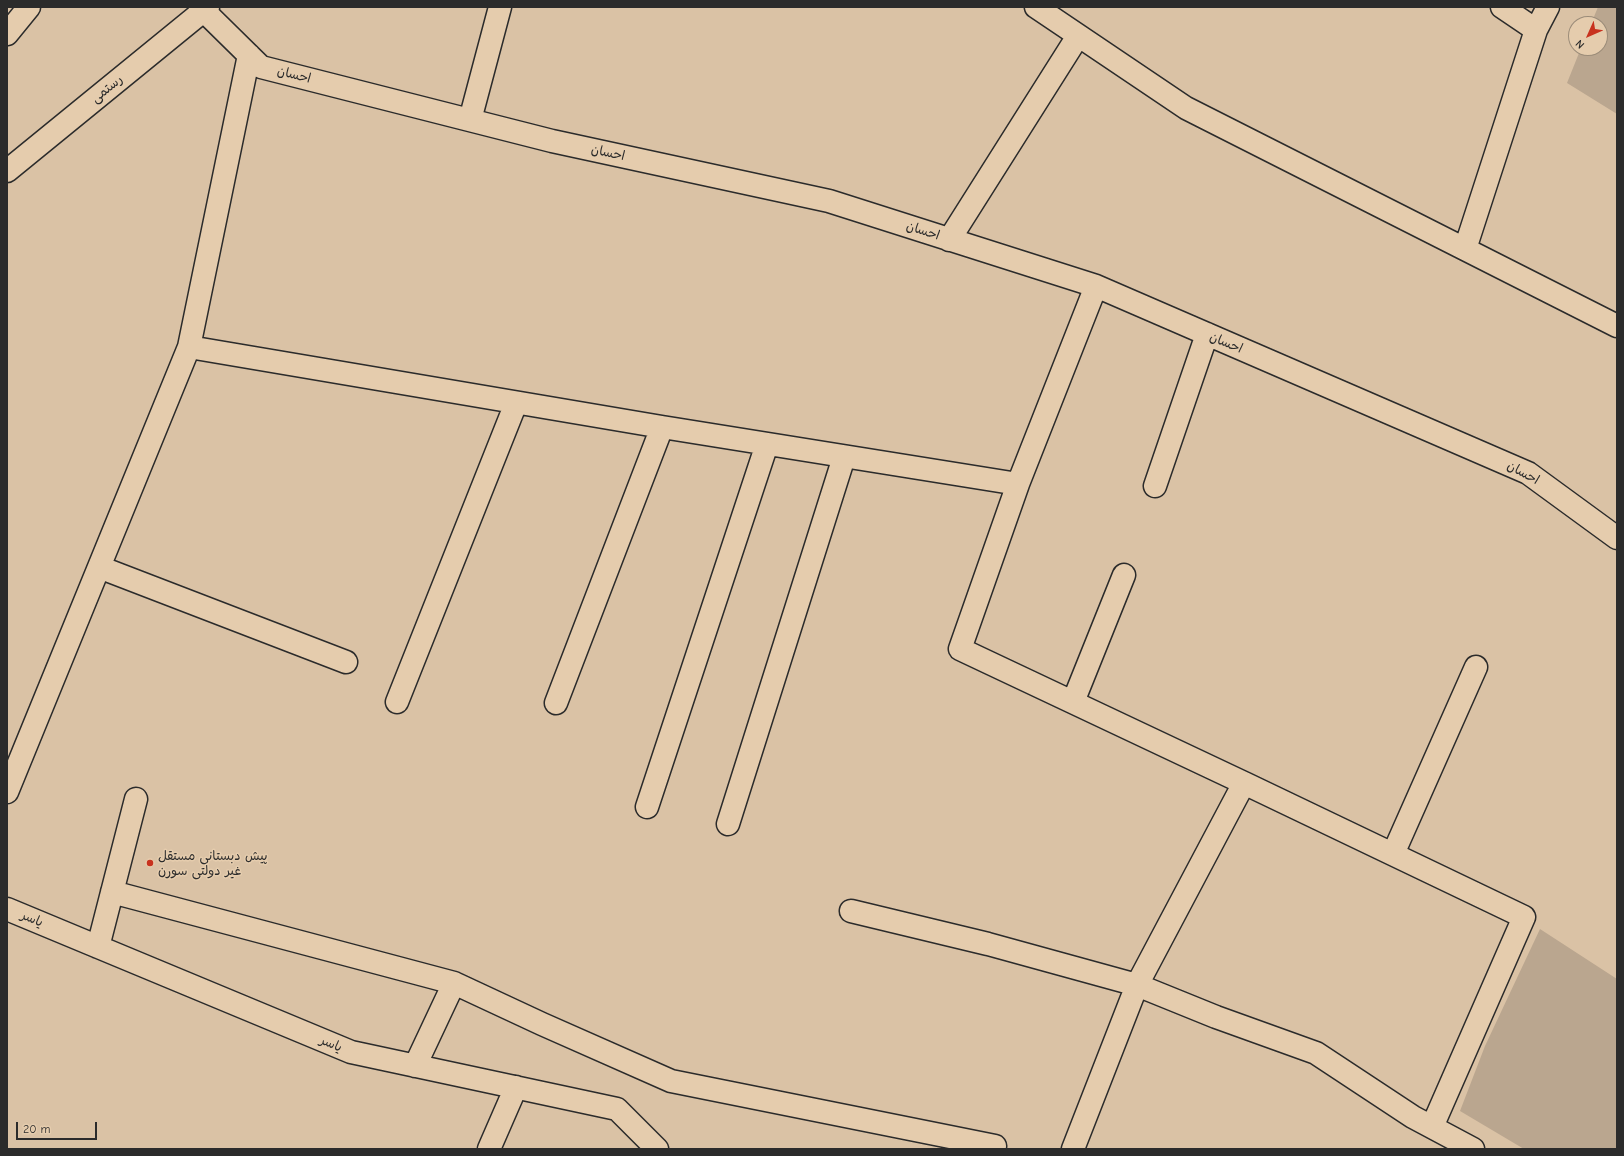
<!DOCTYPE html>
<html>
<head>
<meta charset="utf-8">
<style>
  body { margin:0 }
  #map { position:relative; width:1624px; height:1156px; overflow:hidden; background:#dac2a5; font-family:"Comic Neue",sans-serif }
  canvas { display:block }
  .frame { position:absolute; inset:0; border:8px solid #2b2b2b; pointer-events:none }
  .north { position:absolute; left:1568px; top:16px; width:40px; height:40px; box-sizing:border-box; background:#e5ccad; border:1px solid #9b8c79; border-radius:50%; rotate:225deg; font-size:11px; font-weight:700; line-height:16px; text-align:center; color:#2b2b2b }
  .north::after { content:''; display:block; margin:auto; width:14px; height:18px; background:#c8321e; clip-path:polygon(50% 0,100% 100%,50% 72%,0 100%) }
  .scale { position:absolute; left:16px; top:1122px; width:81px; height:18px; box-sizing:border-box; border:2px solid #2b2b2b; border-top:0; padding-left:5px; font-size:12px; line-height:14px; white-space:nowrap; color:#2b2b2b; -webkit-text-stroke:3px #e5ccad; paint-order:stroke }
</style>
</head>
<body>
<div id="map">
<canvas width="1624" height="1156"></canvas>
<div class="frame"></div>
<div class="north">N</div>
<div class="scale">20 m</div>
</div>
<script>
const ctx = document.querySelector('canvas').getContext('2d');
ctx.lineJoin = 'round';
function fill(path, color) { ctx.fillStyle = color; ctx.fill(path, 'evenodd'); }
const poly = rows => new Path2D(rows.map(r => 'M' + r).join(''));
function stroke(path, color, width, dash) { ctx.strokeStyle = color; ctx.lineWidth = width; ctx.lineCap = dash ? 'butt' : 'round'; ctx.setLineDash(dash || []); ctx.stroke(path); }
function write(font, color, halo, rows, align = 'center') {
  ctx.font = font + ' "Comic Neue","Playpen Sans Arabic",sans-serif'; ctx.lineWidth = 3; ctx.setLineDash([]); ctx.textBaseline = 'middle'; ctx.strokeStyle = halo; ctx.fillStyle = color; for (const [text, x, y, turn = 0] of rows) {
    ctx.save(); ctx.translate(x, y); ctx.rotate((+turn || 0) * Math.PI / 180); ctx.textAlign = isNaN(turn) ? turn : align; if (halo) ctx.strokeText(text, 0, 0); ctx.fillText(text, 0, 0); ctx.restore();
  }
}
fill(poly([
  [1598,7,1617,7,1617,114,1567,83,1581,48,1600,48,1600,24,1591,24],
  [1540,929,1617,979,1617,1149,1524,1149,1460,1111,1485,1046]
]), '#baa68f');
const street = poly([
  [200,7,261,67,552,141,829,201,1096,286,1528,473,1617,538],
  [1036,7,1186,108,1617,326],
  [1536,30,1548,7],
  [7,34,29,7],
  [249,55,189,347,662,427,1018,484,960,649,1244,783,1137,985,1073,1149],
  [470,120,500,7],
  [949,240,1078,36],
  [1465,249,1536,30,1502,7],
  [1018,484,1096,286],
  [1155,486,1207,334],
  [99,567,346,662],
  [397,702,516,403],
  [1073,702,1124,575],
  [556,703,662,427],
  [1244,783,1524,917,1432,1127],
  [7,792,189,347],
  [647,807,767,444],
  [728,824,844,457],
  [1393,854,1476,667],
  [112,892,454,983],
  [7,909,351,1052,617,1109,657,1149],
  [851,911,988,944,1137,985,1216,1017,1316,1053,1413,1117,1473,1149],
  [98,947,136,799],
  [415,1066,454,983,542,1024,671,1081,995,1146],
  [489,1149,516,1087]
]);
const secondary = poly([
  [7,171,208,7]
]);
stroke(street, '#2b2b2b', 25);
stroke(secondary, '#2b2b2b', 25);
stroke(street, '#e5ccad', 22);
stroke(secondary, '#e5ccad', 22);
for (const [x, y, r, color] of [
  [150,863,4,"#c8321e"]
]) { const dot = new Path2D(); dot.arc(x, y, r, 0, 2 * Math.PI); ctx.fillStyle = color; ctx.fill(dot); stroke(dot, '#e5ccad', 1.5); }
write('13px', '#2b2b2b', '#e5ccad', [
  ["احسان",294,75,14],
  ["رستمی",107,89,-39],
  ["احسان",608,153,12],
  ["احسان",923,231,18],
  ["احسان",1226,343,23],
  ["احسان",1523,473,29],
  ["یاسر",32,919,23],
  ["یاسر",331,1044,23]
]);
write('13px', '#2b2b2b', '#e5ccad', [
  ["پیش دبستانی مستقل",158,856],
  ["غیر دولتی سورن",158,871]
], 'left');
</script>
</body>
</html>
